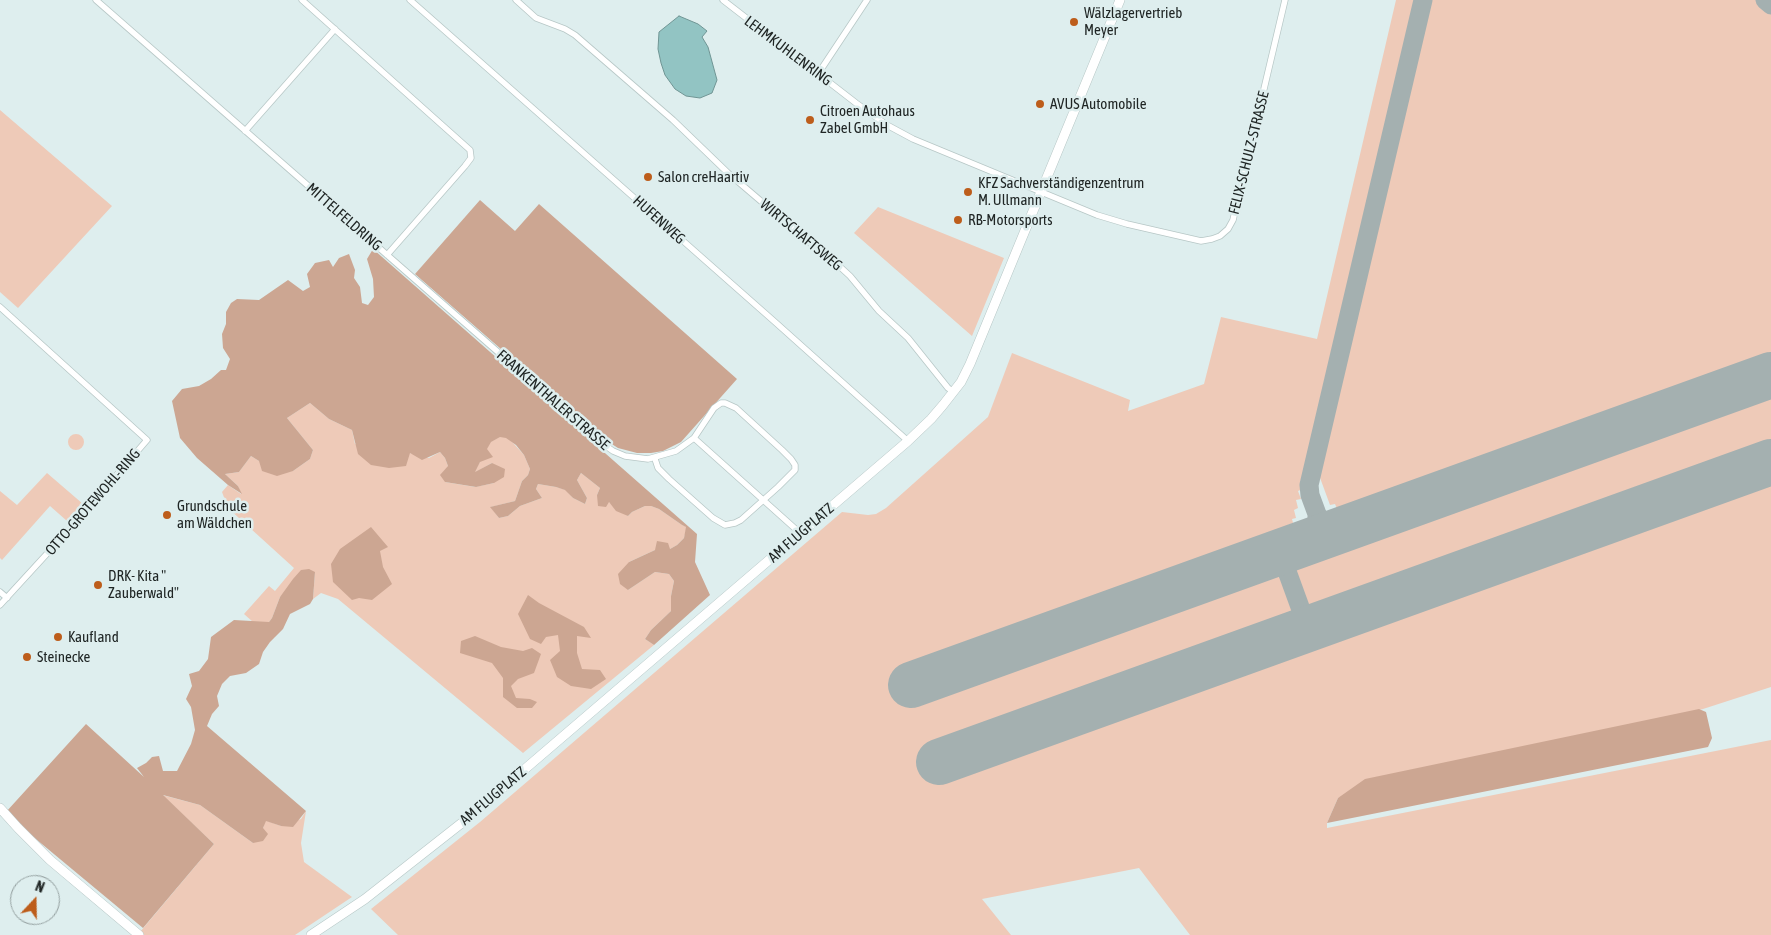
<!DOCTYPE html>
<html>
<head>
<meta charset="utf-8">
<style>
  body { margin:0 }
  #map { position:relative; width:1771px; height:935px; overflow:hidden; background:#deeeee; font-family:"Asap Condensed",sans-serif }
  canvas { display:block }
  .north { position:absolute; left:10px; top:875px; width:50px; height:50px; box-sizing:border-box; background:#deeeee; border:1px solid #929e9e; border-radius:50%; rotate:21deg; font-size:14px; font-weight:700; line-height:20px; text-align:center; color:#202625 }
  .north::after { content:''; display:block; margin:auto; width:18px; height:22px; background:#bd5d1b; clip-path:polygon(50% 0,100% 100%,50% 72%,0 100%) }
</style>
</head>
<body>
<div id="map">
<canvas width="1771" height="935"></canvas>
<div class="north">N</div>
</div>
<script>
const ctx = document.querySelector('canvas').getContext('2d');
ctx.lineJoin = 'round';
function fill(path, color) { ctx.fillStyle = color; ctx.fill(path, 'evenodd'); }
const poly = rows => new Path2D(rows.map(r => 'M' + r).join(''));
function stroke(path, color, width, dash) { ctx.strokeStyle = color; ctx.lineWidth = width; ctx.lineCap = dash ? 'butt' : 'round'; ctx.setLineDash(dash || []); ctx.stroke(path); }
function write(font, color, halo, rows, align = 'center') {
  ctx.font = font + ' "Asap Condensed",sans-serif'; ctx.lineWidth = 5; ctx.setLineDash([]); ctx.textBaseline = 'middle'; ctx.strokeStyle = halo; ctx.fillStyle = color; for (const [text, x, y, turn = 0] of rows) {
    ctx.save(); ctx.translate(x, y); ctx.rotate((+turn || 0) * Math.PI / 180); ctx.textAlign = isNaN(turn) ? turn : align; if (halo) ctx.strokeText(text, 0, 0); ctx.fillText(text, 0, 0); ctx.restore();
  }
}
fill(poly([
  [1396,0,1417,0,1305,478,1302,478,1300,482,1303,489,1298,491,1301,499,1296,500,1298,508,1294,510,1296,518,1292,519,1293,523,1288,525,1290,529,1285,530,1286,534,956,653,953,646,904,664,919,706,962,690,960,683,1771,390,1771,687,1703,709,1338,798,1327,823,1327,828,1771,740,1771,935,1190,935,1139,868,982,899,1011,935,398,935,371,909,480,822,842,512,868,515,876,514,886,508,988,417,1012,353,1130,400,1128,411,1204,384,1221,317,1317,339],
  [1428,0,1759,0,1771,11,1771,360,1344,514,1343,510,1338,511,1335,504,1330,505,1319,475,1317,475],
  [0,110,112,206,18,308,0,292],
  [878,207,1004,258,972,336,854,233],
  [310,403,329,419,352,430,355,444,410,453,429,458,440,452,445,458,448,466,445,482,475,487,494,483,492,463,474,473,490,442,505,434,524,455,530,469,528,475,522,481,515,501,491,507,499,518,508,516,520,506,542,498,536,489,538,484,556,487,566,490,573,498,585,504,587,498,577,480,581,473,600,488,597,495,609,502,628,516,632,512,645,506,651,506,659,509,682,525,687,527,684,538,677,545,670,549,655,550,629,562,628,590,655,572,669,574,674,581,671,596,671,611,651,630,645,639,654,645,523,753,338,599,321,593,313,599,315,572,280,597,272,618,269,622,253,622,244,614,269,586,275,591,294,568,228,508,222,492,228,485,241,494,238,486,225,474,239,472,251,456,259,461,293,471,310,459,313,450,287,418],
  '68 442a8 8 0 1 1 16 0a8 8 0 1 1-16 0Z',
  [47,473,83,504,67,521,50,506,2,560,0,558,0,491,17,505],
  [162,795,200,805,253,843,263,828,265,820,281,826,301,819,306,811,301,843,304,862,352,897,295,935,144,935,140,932,214,844]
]), '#eecab8');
fill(poly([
  [480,200,515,231,539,204,737,379,681,442,663,451,651,453,637,453,618,448,604,439,415,274],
  [373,249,697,534,695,562,710,595,654,645,645,639,651,630,671,611,671,596,674,581,669,574,655,572,628,590,620,584,618,574,629,562,655,550,657,541,668,543,670,549,677,545,684,538,686,527,682,525,659,509,651,506,645,506,632,512,628,516,616,511,609,502,606,507,598,506,597,495,600,488,581,473,577,480,587,498,585,504,573,498,565,490,556,487,538,484,536,489,542,498,520,506,508,516,499,518,490,507,515,501,522,481,528,475,530,469,524,455,516,445,506,438,500,437,491,442,487,449,493,457,480,462,475,472,492,463,505,469,504,477,494,483,476,487,445,482,440,475,448,466,445,458,440,452,422,460,410,453,406,466,389,468,371,465,358,454,352,430,329,419,310,403,287,418,313,450,310,459,293,471,277,476,262,471,259,461,251,456,239,472,225,474,238,486,242,494,228,485,197,458,180,438,172,401,182,389,199,386,211,379,221,370,226,370,230,359,223,348,222,334,226,324,226,312,231,303,237,299,259,300,288,280,303,291,310,287,307,274,315,263,329,260,333,267,339,258,349,254,355,270,354,278,360,287,362,303,368,305,374,297,373,279,367,259],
  [371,527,388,547,380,551,383,567,392,584,372,600,359,598,352,600,333,582,331,564,340,549],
  [309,569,315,572,313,599,310,604,290,614,283,629,270,642,263,652,259,664,246,673,230,676,222,684,217,696,219,706,212,714,207,726,306,811,293,827,281,826,266,821,263,828,268,834,263,841,253,843,200,805,163,795,214,844,143,928,25,830,6,812,86,724,144,777,137,768,146,763,152,757,159,756,163,771,177,771,191,744,195,730,191,707,186,699,192,686,189,674,199,671,208,659,211,637,234,620,269,622,272,618,280,597,293,579,301,570],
  [528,595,539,603,584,627,591,638,577,636,577,653,582,669,600,670,606,679,591,689,571,686,557,677,550,660,560,651,558,635,546,637,541,644,530,639,518,614],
  [475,636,501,647,523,651,532,648,541,654,534,673,518,679,511,686,516,698,530,699,537,702,532,708,517,708,503,697,503,678,492,663,460,653,461,641],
  [1699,709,1706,712,1712,738,1708,747,1327,823,1338,798,1365,779]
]), '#cca692');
const water = poly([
  [679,16,698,24,707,31,702,37,708,47,717,80,712,93,700,98,686,96,675,89,665,75,661,63,658,49,659,32,679,16]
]);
fill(water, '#92c4c3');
stroke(water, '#709594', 1);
stroke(poly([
  [1765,0,1771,5],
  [1317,514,1322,522,1329,527,1338,529,1347,528],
  [1303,544,1311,539,1317,527,1317,514,1310,495,1309,485,1423,0],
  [1280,552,1308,629]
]), '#a4b0b0', 19);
stroke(poly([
  [911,685,1771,375],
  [939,762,1771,462]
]), '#a4b0b0', 46);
const street = poly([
  [96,0,603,444,613,451,625,456,648,459,676,451,694,438,800,533],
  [302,0,470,150,471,158,465,166,387,255],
  [410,0,775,322,908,441],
  [516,0,536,18,565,29,575,35,673,120,728,173,817,249,838,265,850,276,879,311,908,338,948,388,954,392],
  [723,0,856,103,887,125,913,139,1097,215,1127,224,1201,241,1212,239,1220,236,1228,229,1233,220,1285,0],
  [818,74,867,0],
  [245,131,335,29],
  [0,307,147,440,77,521,0,605],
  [655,459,658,468,669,479,713,518,725,525,735,523,741,520,778,487,795,470,795,465,791,459,782,450,736,408,725,403,721,403,714,408,694,438],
  [0,592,7,598]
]);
const secondary = poly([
  [0,808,18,828,50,860,139,935],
  [311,935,365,899,463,822,908,441,931,419,943,405,961,382,970,364,1120,0]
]);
stroke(street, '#b7c7c6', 7);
stroke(secondary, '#b7c7c6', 10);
stroke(street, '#fff', 5.5);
stroke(secondary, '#fff', 9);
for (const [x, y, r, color] of [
  [1074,22,5,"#bd5d1b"],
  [1040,104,5,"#bd5d1b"],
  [810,120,5,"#bd5d1b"],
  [648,177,5,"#bd5d1b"],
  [968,192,5,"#bd5d1b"],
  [958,220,5,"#bd5d1b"],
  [167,515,5,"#bd5d1b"],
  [98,585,5,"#bd5d1b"],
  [58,637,5,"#bd5d1b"],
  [27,657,5,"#bd5d1b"]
]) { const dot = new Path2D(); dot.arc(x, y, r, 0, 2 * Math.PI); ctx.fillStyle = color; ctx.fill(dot); stroke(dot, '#deeeee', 2); }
write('15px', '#202625', '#deeeee', [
  ["Wälzlagervertrieb",1084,13],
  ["Meyer",1084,30],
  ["AVUS Automobile",1050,104],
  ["Citroen Autohaus",820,111],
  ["Zabel GmbH",820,128],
  ["Salon creHaartiv",658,177],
  ["KFZ Sachverständigenzentrum",978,183],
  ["M. Ullmann",978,200],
  ["RB-Motorsports",968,220],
  ["Grundschule",177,506],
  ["am Wäldchen",177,523],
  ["DRK- Kita \"",108,576],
  ["Zauberwald\"",108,593],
  ["Kaufland",68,637],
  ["Steinecke",37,657]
], 'left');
write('15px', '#202625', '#deeeee', [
  ["LEHMKUHLENRING",788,51,37],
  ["FELIX-SCHULZ-STRASSE",1249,153,-76],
  ["MITTELFELDRING",344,217,41],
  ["HUFENWEG",659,220,42],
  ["WIRTSCHAFTSWEG",801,235,40],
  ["FRANKENTHALER STRASSE",553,400,41],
  ["OTTO-GROTEWOHL-RING",93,502,-49],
  ["AM FLUGPLATZ",801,533,-41],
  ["AM FLUGPLATZ",493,796,-40]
]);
</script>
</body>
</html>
